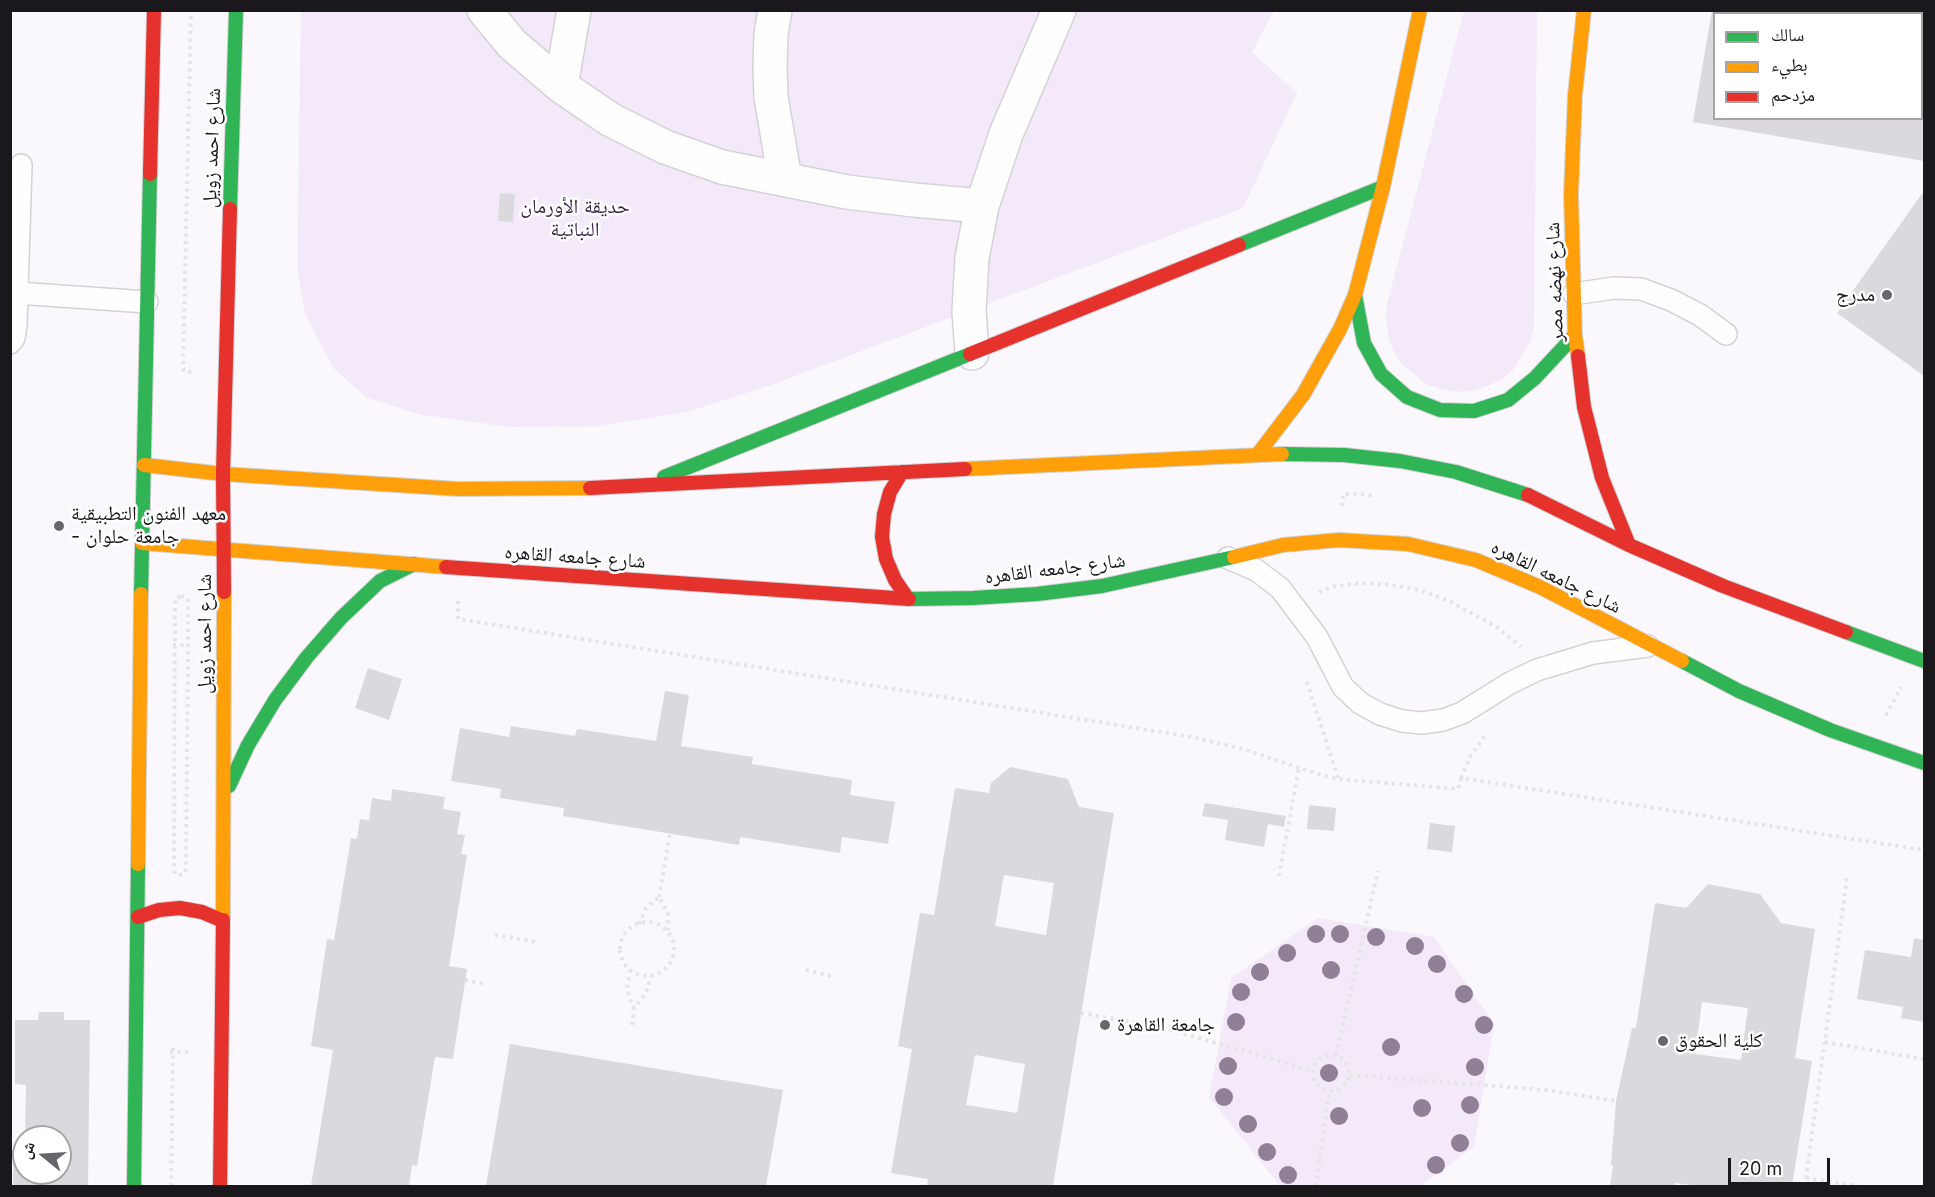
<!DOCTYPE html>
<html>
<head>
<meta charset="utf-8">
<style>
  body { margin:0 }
  #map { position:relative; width:1935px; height:1197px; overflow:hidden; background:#faf8fc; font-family:Inter,"Noto Naskh Arabic",sans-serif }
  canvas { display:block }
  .frame { position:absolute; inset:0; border:12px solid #1b181d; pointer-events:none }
  .legend { position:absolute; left:1713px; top:12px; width:210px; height:108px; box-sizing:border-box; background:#fff; border:2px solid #a4a3a5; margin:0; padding:8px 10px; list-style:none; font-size:18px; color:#1b181d }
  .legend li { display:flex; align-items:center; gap:12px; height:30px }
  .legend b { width:30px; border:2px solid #a4a3a5 }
  .north { position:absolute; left:12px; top:1125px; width:60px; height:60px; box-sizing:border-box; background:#fff; border:2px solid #a4a3a5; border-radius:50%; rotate:288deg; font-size:16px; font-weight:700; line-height:24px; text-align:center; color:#1b181d }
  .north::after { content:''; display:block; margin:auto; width:21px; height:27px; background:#69666b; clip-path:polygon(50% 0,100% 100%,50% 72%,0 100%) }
  .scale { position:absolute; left:1728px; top:1158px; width:102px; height:27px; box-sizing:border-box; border:3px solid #1b181d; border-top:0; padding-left:8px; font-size:18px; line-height:21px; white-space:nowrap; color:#1b181d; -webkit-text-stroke:4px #fff; paint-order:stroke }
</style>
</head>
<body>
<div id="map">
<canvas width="1935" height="1197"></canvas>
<div class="frame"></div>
<ul class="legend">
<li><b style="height:8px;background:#30b455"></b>سالك</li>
<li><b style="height:8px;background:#ff9f0a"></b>بطيء</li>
<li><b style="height:8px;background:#e5322d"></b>مزدحم</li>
</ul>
<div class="north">ش</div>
<div class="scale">20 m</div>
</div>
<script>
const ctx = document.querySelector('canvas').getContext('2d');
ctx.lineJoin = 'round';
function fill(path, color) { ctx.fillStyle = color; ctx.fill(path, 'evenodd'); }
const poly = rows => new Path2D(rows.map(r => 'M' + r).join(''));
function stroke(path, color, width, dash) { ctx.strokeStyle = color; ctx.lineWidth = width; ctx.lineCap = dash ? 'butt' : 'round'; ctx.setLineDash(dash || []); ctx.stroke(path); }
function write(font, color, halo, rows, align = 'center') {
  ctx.font = font + ' Inter,"Noto Naskh Arabic",sans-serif'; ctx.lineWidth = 5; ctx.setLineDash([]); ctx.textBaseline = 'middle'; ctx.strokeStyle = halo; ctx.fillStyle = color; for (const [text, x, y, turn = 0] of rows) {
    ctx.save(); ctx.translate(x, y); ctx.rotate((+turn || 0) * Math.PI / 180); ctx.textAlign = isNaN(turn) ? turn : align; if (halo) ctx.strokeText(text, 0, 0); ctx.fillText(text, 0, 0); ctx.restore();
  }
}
fill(poly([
  [301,11,1274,11,1252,52,1297,93,1243,208,771,385,687,412,598,426,510,427,422,415,367,398,333,368,305,314,297,269],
  [1464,11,1537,11,1534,327,1530,342,1514,369,1502,379,1488,386,1472,391,1456,392,1441,389,1426,384,1402,364,1393,350,1388,335,1386,319,1387,304],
  [1318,918,1434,937,1494,1024,1474,1147,1420,1186,1280,1186,1209,1097,1231,978]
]), '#f3e9f9');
fill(poly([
  [1712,10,1778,10,1777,14,1714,14,1714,118,1922,118,1922,14,1884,14,1884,10,1924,10,1924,161,1693,122],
  [1924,191,1924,376,1837,313],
  [500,193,515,194,513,222,498,221],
  [368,668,402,679,389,720,355,708],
  [665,691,689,695,681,746,753,757,752,764,852,780,850,795,895,802,888,844,842,837,840,853,740,837,739,845,563,816,564,808,500,798,501,789,451,781,460,728,509,737,511,726,575,736,577,729,656,741],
  [1010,767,1068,779,1079,807,1114,813,1053,1186,927,1186,928,1179,891,1173,912,1049,898,1046,920,913,934,915,955,788,989,793,991,783],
  [1004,875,1054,883,1046,935,995,926],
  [975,1055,1025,1064,1017,1113,966,1105],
  [392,789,445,797,443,809,461,812,457,834,465,835,461,854,467,855,449,966,467,969,453,1059,435,1057,417,1166,412,1165,409,1186,311,1186,333,1050,311,1046,327,939,334,940,351,838,357,839,360,819,369,820,372,798,391,801],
  [1205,803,1286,816,1284,827,1268,824,1264,847,1225,840,1228,820,1202,816],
  [1309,805,1336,808,1334,831,1307,829],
  [1430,823,1455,826,1452,852,1427,849],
  [1708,884,1760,894,1781,923,1815,929,1795,1058,1812,1061,1792,1186,1701,1186,1675,1183,1675,1186,1610,1186,1613,1165,1611,1165,1616,1101,1632,1028,1636,1028,1655,903,1686,908],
  [1702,1002,1748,1008,1741,1060,1695,1054],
  [1914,938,1924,940,1924,1022,1901,1018,1903,1007,1857,999,1865,950,1911,957],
  [39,1012,64,1012,64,1020,90,1020,88,1186,13,1186,14,1143,24,1143,24,1173,60,1173,60,1137,25,1137,26,1085,15,1084,15,1020,38,1020],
  [510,1044,783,1090,766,1186,486,1186]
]), '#dcd9de');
const lane = poly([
  [17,293,147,302],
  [1574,294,1614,288,1641,289,1671,300,1700,315,1726,334],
  [10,343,14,338,16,325,21,165],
  [1228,558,1256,570,1280,588,1317,637,1343,687,1360,703,1380,714,1402,721,1422,723,1443,720,1462,713,1510,683,1537,670,1593,653,1648,646]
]);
const street = poly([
  [484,10,512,44,561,86,611,120,665,147,722,167,847,192,914,200,982,206],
  [775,10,771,34,770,66,771,97,785,180],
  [561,86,574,10],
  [972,353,969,311,972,258,982,206,1006,134,1059,10]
]);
const fast = poly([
  [230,209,236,10],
  [1239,245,1383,187],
  [1355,295,1364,343,1381,374,1407,397,1440,410,1474,411,1508,400,1535,378,1575,335],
  [1282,454,1344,455,1400,461,1456,472,1528,495],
  [664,477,970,354],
  [141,594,150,174],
  [909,599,973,598,1037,594,1102,586,1234,557],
  [1846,632,1924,661],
  [1682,661,1739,691,1830,730,1924,763],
  [229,786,248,745,275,700,307,657,341,618,380,581,414,564],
  [134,1186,138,864]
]);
const slow = poly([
  [1578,356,1575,335,1571,195,1575,95,1584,10],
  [1258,454,1303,395,1340,329,1355,295,1383,187,1420,10],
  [144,465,223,474,458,489,590,488],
  [965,469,1282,454],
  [142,543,446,567],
  [1234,557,1283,545,1339,540,1408,544,1476,560,1540,587,1682,661],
  [138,864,141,594],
  [223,920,224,592]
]);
const jam = poly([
  [150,174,154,10],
  [970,354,1239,245],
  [1578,356,1584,407,1602,478,1629,545],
  [902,472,890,492,884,514,882,537,886,559,895,580,908,599],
  [590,488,965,469],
  [1528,495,1629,545,1723,586,1846,632],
  [446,567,909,599],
  [224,592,223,474,230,209],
  [138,917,159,910,180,908,202,912,223,921],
  [220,1186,223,920]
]);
stroke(lane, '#d5d2d6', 24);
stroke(street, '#d5d2d6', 36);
stroke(fast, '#d4d3d6', 16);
stroke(slow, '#d4d3d6', 16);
stroke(jam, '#d4d3d6', 16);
stroke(poly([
  [191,371,188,373,183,369,191,10],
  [1342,506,1343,494,1372,495],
  [1319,592,1335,586,1364,583,1392,585,1420,590,1449,601,1497,627,1521,647],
  [181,596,187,598,188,603,188,645,186,869,184,874,180,875,175,874,174,870,175,604,176,598,181,596],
  [458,601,458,619,1192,737,1243,749,1318,774,1338,779,1458,789,1461,778,1924,850],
  [173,645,190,645],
  [1307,682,1338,778],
  [1886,715,1901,687],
  [1461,778,1470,757,1487,733],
  [1279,876,1299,767],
  [659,897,670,833],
  '620 949a27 27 0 1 1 54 0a27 27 0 1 1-54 0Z',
  [639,924,646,908,659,897,668,913,668,932],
  [495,935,536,942],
  [630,970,627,990,634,1008,646,993,651,976],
  [806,970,835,977],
  [465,980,485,984],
  [1081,1013,1164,1028,1313,1071],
  [632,1025,634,1008],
  [1825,1042,1924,1059],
  [170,1052,189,1052],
  '1313 1073a18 18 0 1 1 36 0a18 18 0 1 1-36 0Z',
  [1336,1055,1378,871],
  [1350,1075,1547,1090,1616,1101],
  [1806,1178,1858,1186],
  [171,1186,173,1048],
  [1316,1186,1329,1092],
  [1805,1186,1847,878]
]), '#e4e4e4', 4, [3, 4.5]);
stroke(lane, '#fefeff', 21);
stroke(street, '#fefeff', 33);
stroke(fast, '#30b455', 14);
stroke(slow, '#ff9f0a', 14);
stroke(jam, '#e5322d', 14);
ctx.fillStyle = '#8f8097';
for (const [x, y] of [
  [1316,934],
  [1340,934],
  [1376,937],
  [1415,946],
  [1287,953],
  [1437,964],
  [1331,970],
  [1260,972],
  [1241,992],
  [1464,994],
  [1236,1022],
  [1484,1025],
  [1391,1047],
  [1228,1066],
  [1475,1067],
  [1329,1073],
  [1224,1097],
  [1470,1105],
  [1422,1108],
  [1339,1116],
  [1248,1124],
  [1460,1143],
  [1267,1152],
  [1436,1165],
  [1288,1175]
]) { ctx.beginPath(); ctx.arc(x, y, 9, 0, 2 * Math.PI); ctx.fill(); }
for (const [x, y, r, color] of [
  [1887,295,6,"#69666b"],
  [59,526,6,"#69666b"],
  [1105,1025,6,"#69666b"],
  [1663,1041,6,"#69666b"]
]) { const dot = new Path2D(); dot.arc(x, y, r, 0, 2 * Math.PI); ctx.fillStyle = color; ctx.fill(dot); stroke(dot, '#fff', 2); }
write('20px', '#1b181d', '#fff', [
  ["شارع احمد زويل",212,148,-88],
  ["شارع نهضه مصر",1555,282,-92],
  ["شارع جامعه القاهره",575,557,4],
  ["شارع جامعه القاهره",1055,569,-7],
  ["شارع جامعه القاهره",1556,577,26],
  ["شارع احمد زويل",205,634,-90]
]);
write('20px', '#371e44', '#fff', [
  ["حديقة الأورمان",575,207],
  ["النباتية",575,230]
]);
write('20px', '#1b181d', '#fff', [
  ["مدرج",1875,295,"right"],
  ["معهد الفنون التطبيقية",71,514],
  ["- جامعة حلوان",71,537],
  ["جامعة القاهرة",1117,1025],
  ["كلية الحقوق",1675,1041]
], 'left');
</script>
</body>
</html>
